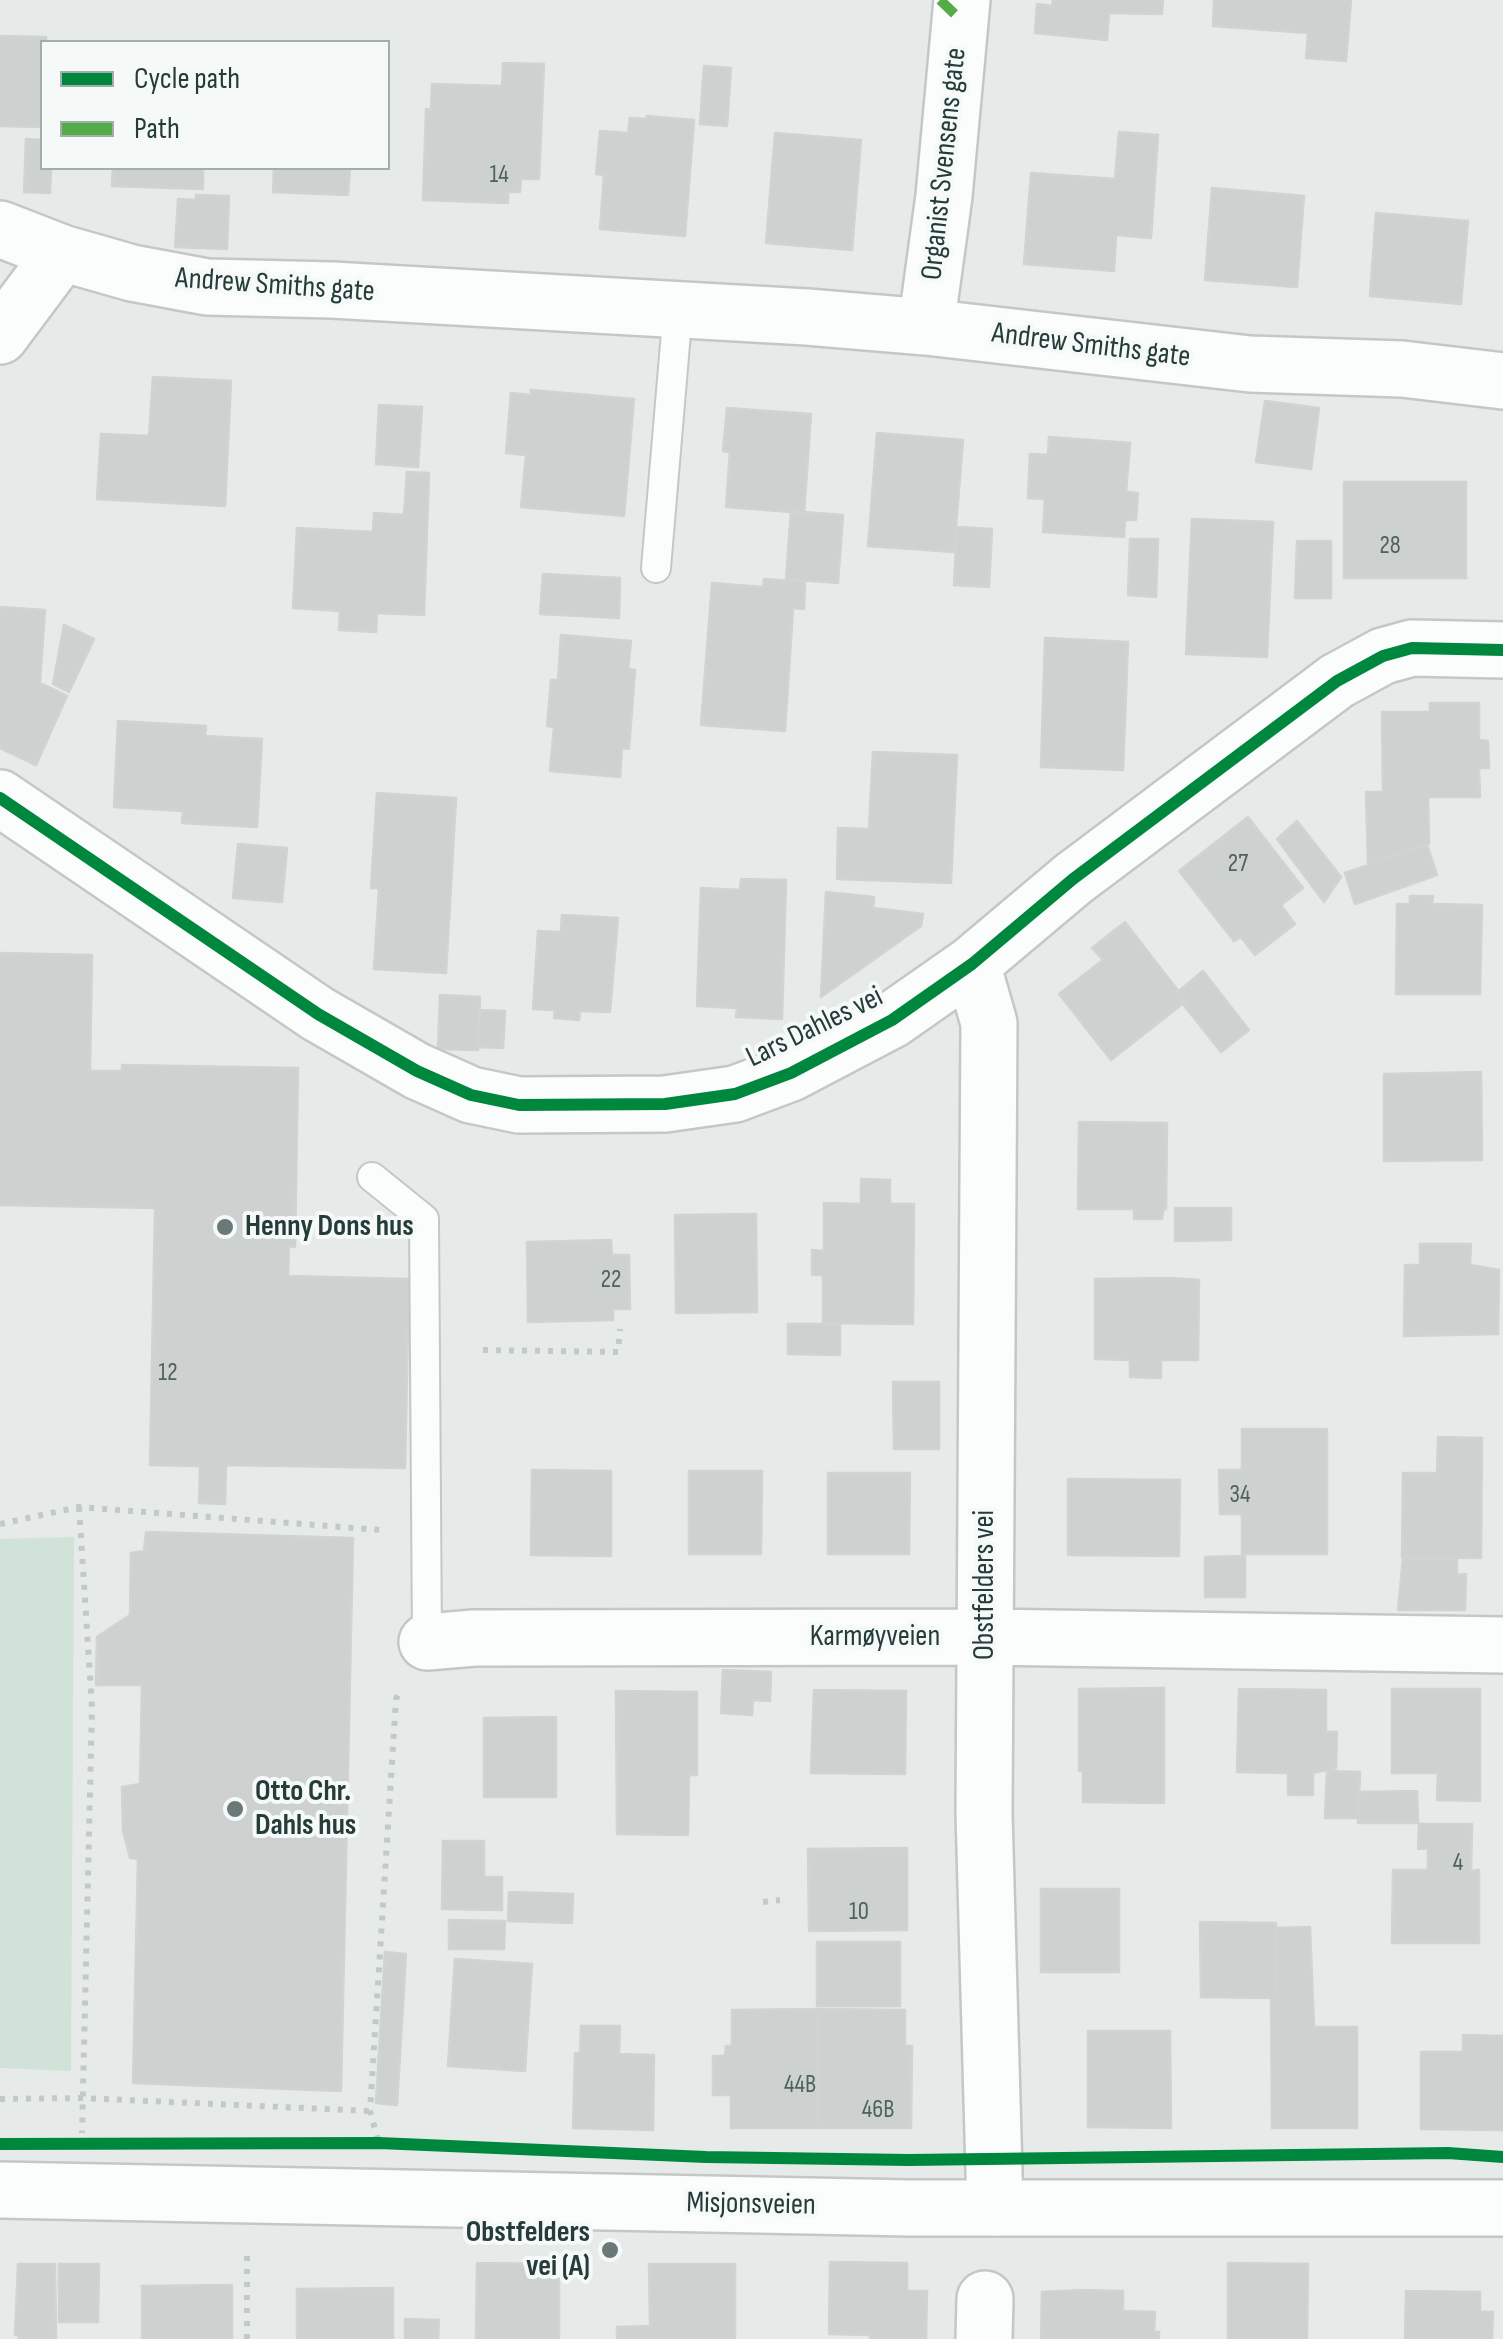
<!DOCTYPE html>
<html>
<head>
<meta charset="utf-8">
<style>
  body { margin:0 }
  #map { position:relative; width:1503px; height:2339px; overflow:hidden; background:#e6ebe9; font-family:"Sofia Sans Condensed",sans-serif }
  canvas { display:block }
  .legend { position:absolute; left:40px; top:40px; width:350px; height:130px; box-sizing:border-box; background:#f5f9f8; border:2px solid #a2adac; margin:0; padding:12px 18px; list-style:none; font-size:30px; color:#263c39 }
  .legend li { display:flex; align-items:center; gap:20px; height:50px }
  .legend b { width:50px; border:2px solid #a2adac }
</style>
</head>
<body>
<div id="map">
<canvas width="1503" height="2339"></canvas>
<ul class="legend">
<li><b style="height:12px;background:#00873e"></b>Cycle path</li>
<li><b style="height:12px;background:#53ac46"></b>Path</li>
</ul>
</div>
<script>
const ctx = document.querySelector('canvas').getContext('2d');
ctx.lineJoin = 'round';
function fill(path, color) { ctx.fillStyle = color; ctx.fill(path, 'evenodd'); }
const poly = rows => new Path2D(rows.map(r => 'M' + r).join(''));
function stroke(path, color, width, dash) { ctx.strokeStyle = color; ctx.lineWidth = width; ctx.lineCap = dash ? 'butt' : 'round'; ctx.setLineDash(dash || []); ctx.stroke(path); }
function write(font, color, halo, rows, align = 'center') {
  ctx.font = font + ' "Sofia Sans Condensed",sans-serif'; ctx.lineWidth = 8; ctx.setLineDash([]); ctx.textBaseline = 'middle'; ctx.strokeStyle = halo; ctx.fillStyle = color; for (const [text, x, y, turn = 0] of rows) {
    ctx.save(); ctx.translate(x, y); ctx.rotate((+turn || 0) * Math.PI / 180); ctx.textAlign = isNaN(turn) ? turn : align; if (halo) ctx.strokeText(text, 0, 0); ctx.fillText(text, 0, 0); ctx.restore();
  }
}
fill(poly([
  [74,1537,71,2071,0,2068,0,1539]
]), '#d1e2d8');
const building = poly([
  [1053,0,1163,0,1162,14,1109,13,1107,40,1035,33,1037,4,1052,6,1053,0],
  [1214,0,1351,0,1346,61,1306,58,1308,33,1213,26,1214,0],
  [0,36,46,37,46,42,42,42,42,127,0,126,0,36],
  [503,63,544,64,539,179,521,179,520,192,508,192,508,203,423,200,426,109,431,110,432,84,502,86,503,63],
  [704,66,731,68,727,126,700,124,704,66],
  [647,116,694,120,685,236,600,229,604,175,596,174,600,131,628,133,630,118,646,119,647,116],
  [1119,132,1158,135,1151,238,1116,235,1114,271,1024,264,1031,173,1115,179,1119,132],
  [775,133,861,140,852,250,766,243,775,133],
  [26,139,42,140,42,168,51,168,50,193,24,192,26,139],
  [113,168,203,168,203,189,112,186,113,168],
  [274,168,350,168,348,195,273,192,274,168],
  [1212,188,1304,196,1297,287,1205,280,1212,188],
  [196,195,229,196,227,249,175,247,178,199,196,200,196,195],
  [1376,213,1468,221,1461,304,1370,296,1376,213],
  [153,377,231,381,225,506,97,499,101,434,149,436,153,377],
  [531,390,634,399,624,516,521,507,526,455,506,453,511,393,531,395,531,390],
  [1265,401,1319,408,1311,469,1256,462,1265,401],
  [379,405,422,407,418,467,376,464,379,405],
  [727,408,811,414,804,513,726,507,730,452,723,451,727,408],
  [877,433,963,440,954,552,868,546,877,433],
  [1049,437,1130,443,1126,492,1138,493,1136,520,1125,520,1124,537,1043,532,1045,499,1028,498,1030,454,1048,455,1049,437],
  [407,472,429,473,424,615,377,613,376,632,339,630,340,611,293,608,297,528,373,532,374,513,404,515,407,472],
  [1344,482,1466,482,1466,578,1344,578,1344,482],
  [791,511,843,515,838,583,786,579,791,511],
  [1192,519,1273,522,1267,657,1186,654,1192,519],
  [957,527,992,529,989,587,954,585,957,527],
  [1130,539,1158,539,1156,597,1128,595,1130,539],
  [1297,541,1331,541,1331,598,1295,598,1297,541],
  [543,574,620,578,619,618,540,614,543,574],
  [764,579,805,582,804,609,793,608,785,731,701,725,712,583,763,587,764,579],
  [0,607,45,610,40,683,67,696,36,765,0,748,0,607],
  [64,625,94,639,69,692,53,684,64,625],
  [561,635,631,641,628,669,635,670,629,749,622,748,620,777,550,771,554,727,547,726,551,680,558,680,561,635],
  [1045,638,1128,642,1123,770,1041,767,1045,638],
  [1430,703,1479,703,1479,740,1488,741,1489,768,1479,768,1480,797,1428,797,1429,844,1368,865,1366,792,1383,792,1382,712,1430,712,1430,703],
  [118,721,206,726,205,736,262,739,257,827,182,823,183,811,114,807,118,721],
  [873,752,957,755,951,883,837,879,838,828,869,829,873,752],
  [377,793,456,798,446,973,374,969,379,888,371,888,377,793],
  [1248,817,1303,888,1281,905,1295,924,1255,955,1241,937,1234,941,1179,871,1248,817],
  [1297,821,1341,877,1324,902,1277,839,1297,821],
  [238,844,287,848,282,902,233,898,238,844],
  [1427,845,1437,875,1355,904,1345,873,1427,845],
  [741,879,786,880,782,1019,736,1017,737,1008,697,1006,701,888,740,890,741,879],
  [826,892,874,897,873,908,923,914,921,926,821,997,826,892],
  [1410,896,1433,896,1432,904,1482,905,1480,994,1396,994,1397,904,1410,904,1410,896],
  [562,915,618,918,610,1012,580,1011,579,1020,554,1018,555,1010,533,1009,538,931,561,932,562,915],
  [1125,922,1186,1001,1111,1060,1059,994,1103,960,1092,948,1125,922],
  [0,953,92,955,90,1071,122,1071,122,1065,298,1068,295,1247,289,1246,288,1276,409,1279,405,1468,226,1465,225,1504,199,1503,200,1466,150,1465,155,1208,0,1205,0,953],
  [1203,971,1249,1030,1221,1052,1182,1003,1186,1001,1179,991,1203,971],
  [440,995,480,997,478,1050,438,1049,440,995],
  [480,1010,505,1011,503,1048,478,1047,480,1010],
  [1481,1072,1482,1160,1384,1161,1384,1074,1481,1072],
  [1079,1122,1167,1123,1166,1209,1163,1210,1162,1219,1134,1219,1134,1209,1078,1209,1079,1122],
  [861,1179,890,1180,890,1204,914,1204,913,1324,823,1323,823,1275,812,1275,812,1250,824,1251,824,1203,861,1204,861,1179],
  [1175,1208,1231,1208,1231,1240,1175,1241,1175,1208],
  [756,1214,757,1312,676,1313,675,1215,756,1214],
  [611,1240,612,1255,629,1255,630,1309,613,1309,613,1320,528,1322,527,1242,611,1240],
  [1420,1244,1471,1244,1470,1265,1499,1270,1498,1334,1404,1336,1405,1265,1420,1265,1420,1244],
  [1170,1278,1199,1280,1198,1360,1161,1360,1161,1378,1130,1377,1130,1360,1095,1359,1095,1279,1170,1278],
  [788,1324,840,1324,840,1355,788,1354,788,1324],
  [893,1382,939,1382,939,1449,894,1449,893,1382],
  [1242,1429,1327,1429,1327,1554,1242,1554,1242,1514,1220,1514,1219,1470,1242,1470,1242,1429],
  [1438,1437,1482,1438,1481,1558,1402,1557,1403,1473,1437,1473,1438,1437],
  [532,1470,611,1471,611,1556,531,1555,532,1470],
  [689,1471,762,1471,761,1554,689,1554,689,1471],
  [828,1473,910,1473,909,1554,828,1554,828,1473],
  [1068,1479,1180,1480,1179,1556,1068,1555,1068,1479],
  [146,1532,353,1538,341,2091,133,2083,138,1859,130,1858,123,1830,122,1787,140,1784,142,1685,96,1685,97,1637,130,1615,131,1553,144,1551,146,1532],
  [1245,1556,1245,1597,1205,1597,1205,1557,1245,1556],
  [1457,1557,1457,1575,1466,1574,1465,1610,1398,1610,1403,1558,1457,1557],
  [723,1670,771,1672,770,1701,753,1700,752,1715,721,1713,723,1670],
  [1164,1688,1164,1803,1083,1802,1083,1771,1079,1771,1079,1689,1164,1688],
  [1239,1689,1326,1690,1326,1732,1337,1732,1336,1768,1313,1773,1313,1795,1288,1795,1288,1773,1237,1772,1239,1689],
  [1392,1689,1480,1689,1480,1801,1437,1800,1438,1773,1392,1773,1392,1689],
  [814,1690,906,1691,905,1774,811,1773,814,1690],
  [616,1691,697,1692,697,1775,689,1775,688,1835,617,1834,616,1691],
  [556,1717,556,1797,484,1797,484,1718,556,1717],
  [1327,1771,1360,1772,1358,1818,1325,1818,1327,1771],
  [1417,1791,1418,1823,1358,1823,1360,1792,1417,1791],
  [1419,1824,1472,1824,1471,1871,1479,1870,1479,1943,1392,1943,1393,1870,1428,1870,1428,1848,1418,1849,1419,1824],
  [443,1841,484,1841,484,1877,502,1877,502,1910,442,1909,443,1841],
  [907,1848,907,1930,809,1931,808,1849,907,1848],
  [1041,1889,1119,1889,1119,1972,1041,1972,1041,1889],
  [509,1892,573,1894,572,1923,508,1921,509,1892],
  [449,1920,505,1921,504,1949,449,1949,449,1920],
  [1200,1922,1276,1923,1275,1998,1201,1997,1200,1922],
  [1310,1927,1314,2027,1357,2027,1357,2128,1272,2128,1271,1998,1275,1998,1276,1928,1310,1927],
  [817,1942,900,1942,900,2006,817,2006,817,1942],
  [385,1952,406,1954,397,2105,376,2103,385,1952],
  [455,1959,532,1964,525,2071,448,2066,455,1959],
  [818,2009,905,2010,905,2046,912,2046,911,2128,818,2128,818,2009],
  [818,2009,818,2128,731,2128,731,2095,713,2095,713,2056,725,2056,726,2046,732,2046,732,2010,818,2009],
  [581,2026,620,2026,619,2054,654,2055,653,2130,573,2128,575,2053,580,2053,581,2026],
  [1088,2031,1170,2031,1171,2128,1088,2127,1088,2031],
  [1463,2035,1503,2036,1503,2130,1421,2129,1421,2052,1463,2052,1463,2035],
  [830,2262,907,2263,907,2291,927,2291,926,2339,870,2339,870,2335,829,2334,830,2262],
  [477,2263,559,2264,559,2338,476,2338,477,2263],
  [1228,2263,1308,2264,1307,2339,1228,2339,1228,2263],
  [18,2264,55,2264,56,2339,19,2339,19,2335,15,2335,18,2264],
  [59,2264,99,2264,98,2322,59,2322,59,2264],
  [649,2264,735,2264,735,2339,617,2339,617,2327,650,2326,649,2264],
  [232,2285,232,2339,142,2339,142,2286,232,2285],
  [393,2288,393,2339,297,2339,297,2289,393,2288],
  [1080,2290,1123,2291,1123,2311,1155,2312,1154,2332,1159,2332,1159,2339,1041,2339,1042,2292,1080,2290],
  [1406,2291,1480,2292,1480,2312,1493,2312,1492,2339,1405,2339,1406,2291],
  [405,2319,439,2320,438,2339,405,2339,405,2319]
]);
fill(building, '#cdd2d0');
stroke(building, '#cfd4d2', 2.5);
const service = poly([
  [656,568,678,309],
  [372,1177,424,1219,427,1642]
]);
const minor = poly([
  [0,229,62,253,132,273,207,287,332,290,807,317,926,327,1250,364,1402,369,1503,381],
  [926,327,944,196,962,0],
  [0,336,62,253],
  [0,798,318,1014,417,1071,471,1095,519,1105,665,1104,735,1094,791,1073,892,1020,972,964,1073,879,1337,681,1383,656,1412,648,1503,650],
  [972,964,989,1023,984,1813,995,2208],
  [427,1642,474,1638,986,1637,1503,1645],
  [984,2339,985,2299]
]);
const secondary = poly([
  [0,2190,910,2208,1503,2208]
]);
stroke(service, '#c3c8c6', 32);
stroke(minor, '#c3c8c6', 60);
stroke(secondary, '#c2c8c6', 60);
stroke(poly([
  [483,1350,618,1352,620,1329],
  [79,1507,92,1707,82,2133],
  [0,1524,79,1507,381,1530],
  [763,1902,780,1900],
  [0,2099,81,2098,370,2111],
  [378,2140,370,2111,396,1699,400,1691],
  [247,2339,247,2250]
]), '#c2cac9', 6, [5, 8]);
stroke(service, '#fbfcfc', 28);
stroke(minor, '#fbfcfc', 55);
stroke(secondary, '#fbfcfc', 55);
stroke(poly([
  [940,0,960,19]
]), '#53ac46', 10, [20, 10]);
stroke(poly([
  [0,798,318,1014,417,1071,471,1095,519,1105,665,1104,735,1094,791,1073,892,1020,972,964,1073,879,1337,681,1383,656,1412,648,1503,650],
  [0,2144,379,2143,706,2157,909,2160,1448,2153,1503,2157]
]), '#00873e', 12);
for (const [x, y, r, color] of [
  [225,1227,10,"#697977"],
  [235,1809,10,"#697977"],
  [610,2250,10,"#697977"]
]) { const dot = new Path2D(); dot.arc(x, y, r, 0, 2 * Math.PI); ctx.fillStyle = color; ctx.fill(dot); stroke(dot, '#f5f9f8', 4); }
write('25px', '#506260', null, [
  ["14",499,176],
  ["28",1390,547],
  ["27",1238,865],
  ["22",611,1281],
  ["12",168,1374],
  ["34",1240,1496],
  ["4",1458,1864],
  ["10",859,1913],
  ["44B",800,2086],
  ["46B",878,2111]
]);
write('30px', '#263c39', '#f5f9f8', [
  ["Organist Svensens gate",945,164,-84],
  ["Andrew Smiths gate",275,286,4],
  ["Andrew Smiths gate",1091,346,7],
  ["Lars Dahles vei",815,1028,-26],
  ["Obstfelders vei",985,1585,-90],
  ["Karmøyveien",875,1637],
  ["Misjonsveien",751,2205,1]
]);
write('bold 30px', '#263c39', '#f5f9f8', [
  ["Henny Dons hus",245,1227],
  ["Otto Chr.",255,1792],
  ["Dahls hus",255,1826],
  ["Obstfelders",590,2233,"right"],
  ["vei (A)",590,2267,"right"]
], 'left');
</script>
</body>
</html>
